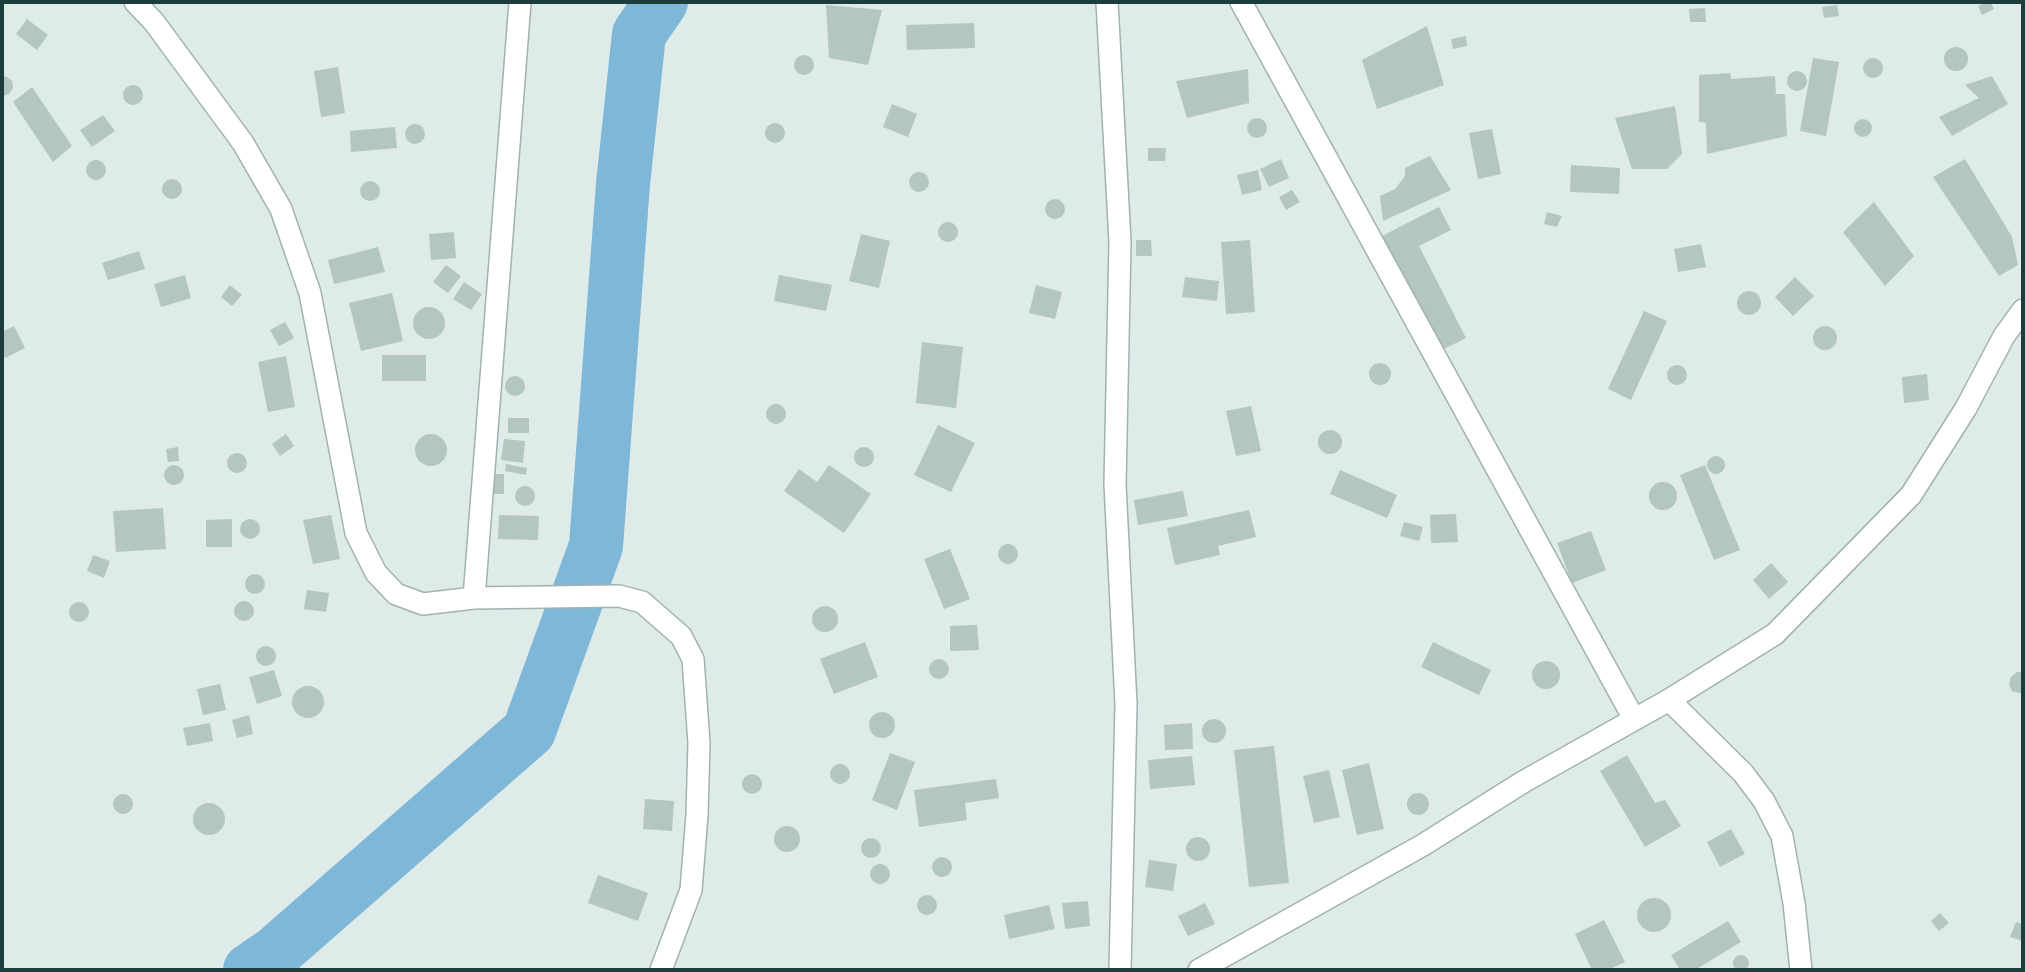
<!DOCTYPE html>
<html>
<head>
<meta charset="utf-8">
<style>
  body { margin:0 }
  #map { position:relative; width:2025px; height:972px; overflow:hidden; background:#deebe8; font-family:Manrope,sans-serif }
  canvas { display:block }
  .frame { position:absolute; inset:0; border:4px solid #1d3d3b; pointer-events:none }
</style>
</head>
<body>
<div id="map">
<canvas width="2025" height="972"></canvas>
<div class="frame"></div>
</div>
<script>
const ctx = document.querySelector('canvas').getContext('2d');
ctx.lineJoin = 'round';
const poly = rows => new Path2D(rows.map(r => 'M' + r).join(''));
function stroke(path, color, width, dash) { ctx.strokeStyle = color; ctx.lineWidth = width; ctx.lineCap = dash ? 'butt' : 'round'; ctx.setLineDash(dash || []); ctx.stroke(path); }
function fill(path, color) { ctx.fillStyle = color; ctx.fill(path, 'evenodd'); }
stroke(poly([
  [250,970,275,953,529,731,596,546,623,184,639,34,661,2]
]), '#7eb7d8', 54);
fill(poly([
  [1986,2,1990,2,1994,9,1982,15,1978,6],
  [826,5,882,10,868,65,829,58],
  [1837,5,1839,16,1824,18,1822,7],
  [1705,8,1706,22,1690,22,1689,9],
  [27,19,48,35,37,50,16,34],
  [974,23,975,48,907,50,906,25],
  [1427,26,1444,85,1377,109,1362,60],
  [1466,36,1467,46,1453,49,1451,39],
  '1944 59a12 12 0 1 1 24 0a12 12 0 1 1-24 0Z',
  '794 65a10 10 0 1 1 20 0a10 10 0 1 1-20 0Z',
  '1863 68a10 10 0 1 1 20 0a10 10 0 1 1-20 0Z',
  [1813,58,1839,62,1826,136,1800,131],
  [338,67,345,113,321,117,314,71],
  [1248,69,1249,103,1187,118,1176,81],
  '1787 81a10 10 0 1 1 20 0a10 10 0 1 1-20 0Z',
  [1730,73,1731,79,1775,76,1776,94,1785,94,1787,136,1707,154,1706,123,1699,122,1699,75],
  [2,76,7,77,12,81,13,88,9,94,3,96],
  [1992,76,2008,104,1952,136,1939,117,1979,98,1965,85],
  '123 95a10 10 0 1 1 20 0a10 10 0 1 1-20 0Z',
  [32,87,72,146,53,162,13,102],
  [892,104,917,114,908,137,883,127],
  [1675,106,1682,154,1667,169,1632,169,1615,118],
  [103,115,115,131,92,147,80,130],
  '1247 128a10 10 0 1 1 20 0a10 10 0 1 1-20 0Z',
  '1854 128a9 9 0 1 1 18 0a9 9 0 1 1-18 0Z',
  '765 133a10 10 0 1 1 20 0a10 10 0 1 1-20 0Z',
  '405 134a10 10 0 1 1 20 0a10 10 0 1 1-20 0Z',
  [395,127,397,148,351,152,350,131],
  [1492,129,1501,174,1478,179,1469,133],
  [1148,148,1166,148,1165,161,1148,161],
  [1430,156,1451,190,1383,221,1380,196,1395,189,1405,176,1405,168],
  [1281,159,1289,178,1269,187,1260,169],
  [1965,159,2012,237,2018,265,1999,276,1933,177],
  '86 170a10 10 0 1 1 20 0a10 10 0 1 1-20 0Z',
  [1571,165,1620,168,1619,194,1570,192],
  [1258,170,1262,190,1242,195,1237,175],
  '909 182a10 10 0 1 1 20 0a10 10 0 1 1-20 0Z',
  '162 189a10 10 0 1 1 20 0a10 10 0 1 1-20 0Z',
  '360 191a10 10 0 1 1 20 0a10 10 0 1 1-20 0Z',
  [1292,190,1300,202,1286,210,1279,197],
  '1045 209a10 10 0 1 1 20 0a10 10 0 1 1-20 0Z',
  [1874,202,1914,256,1885,286,1843,232],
  [1439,207,1451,230,1419,246,1466,338,1440,351,1382,236],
  [1547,212,1562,216,1557,227,1544,224],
  '938 232a10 10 0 1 1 20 0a10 10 0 1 1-20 0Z',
  [454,232,456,258,431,260,429,234],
  [861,234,890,241,879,288,849,281],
  [1136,240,1151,240,1152,256,1136,256],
  [1250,240,1255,312,1226,314,1221,242],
  [1701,244,1706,267,1678,272,1674,249],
  [378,247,385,272,334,284,328,260],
  [139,251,145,269,108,280,102,263],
  [446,265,461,276,448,293,433,282],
  [185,275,191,298,161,307,154,284],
  [779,275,832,285,826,311,774,301],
  [1185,277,1219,281,1217,301,1182,297],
  [1795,277,1814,296,1793,316,1775,297],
  [464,282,482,294,471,310,453,299],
  [230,285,242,295,232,306,221,297],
  [1036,285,1062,292,1055,319,1029,313],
  '1737 303a12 12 0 1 1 24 0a12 12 0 1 1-24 0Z',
  [392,293,403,341,361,351,349,303],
  '413 323a16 16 0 1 1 32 0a16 16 0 1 1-32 0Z',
  [1644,311,1667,321,1631,400,1608,389],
  [285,322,294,338,279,346,270,330],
  [14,326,25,348,5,358,2,352,2,332],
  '1813 338a12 12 0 1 1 24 0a12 12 0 1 1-24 0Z',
  [922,342,963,347,956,408,916,403],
  [382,355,426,355,426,381,382,381],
  [286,356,295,407,268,412,258,362],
  '1369 374a11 11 0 1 1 22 0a11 11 0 1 1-22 0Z',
  '1667 375a10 10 0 1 1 20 0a10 10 0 1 1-20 0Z',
  [1927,374,1929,400,1904,403,1902,377],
  '505 386a10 10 0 1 1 20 0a10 10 0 1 1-20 0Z',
  '766 414a10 10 0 1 1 20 0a10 10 0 1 1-20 0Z',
  [1251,406,1261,451,1236,456,1226,411],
  [508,418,529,418,529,433,508,433],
  [938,425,975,443,951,492,914,475],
  '1318 442a12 12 0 1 1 24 0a12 12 0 1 1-24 0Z',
  [286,434,294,446,280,456,272,444],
  '415 450a16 16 0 1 1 32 0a16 16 0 1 1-32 0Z',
  [504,439,525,441,523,463,501,460],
  [178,447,179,461,168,462,166,449],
  '854 457a10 10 0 1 1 20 0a10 10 0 1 1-20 0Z',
  '227 463a10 10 0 1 1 20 0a10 10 0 1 1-20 0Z',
  '1707 465a9 9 0 1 1 18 0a9 9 0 1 1-18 0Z',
  [506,464,527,468,526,475,505,471],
  [829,465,871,494,844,533,784,491,799,469,817,482],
  [1705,465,1740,550,1714,560,1680,475],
  '164 475a10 10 0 1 1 20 0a10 10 0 1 1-20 0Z',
  [1340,470,1397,495,1387,518,1330,494],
  [490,474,504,474,504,494,491,494],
  '1649 496a14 14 0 1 1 28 0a14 14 0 1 1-28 0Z',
  '515 496a10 10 0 1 1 20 0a10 10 0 1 1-20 0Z',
  [1183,491,1188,516,1138,525,1134,500],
  [163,508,166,549,116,552,113,511],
  [1249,510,1256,537,1218,546,1220,555,1175,565,1167,528],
  [1456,514,1458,542,1431,543,1430,515],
  [331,515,340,559,313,564,303,520],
  [499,515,539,516,538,540,498,539],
  [232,519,232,547,206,547,206,520],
  '240 529a10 10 0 1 1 20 0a10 10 0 1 1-20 0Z',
  [1404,522,1423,527,1419,541,1400,536],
  [1591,531,1606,570,1572,583,1557,543],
  '998 554a10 10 0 1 1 20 0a10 10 0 1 1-20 0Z',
  [950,549,970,599,944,609,924,559],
  [93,555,110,561,104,578,87,571],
  [1771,563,1788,582,1769,599,1753,580],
  '245 584a10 10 0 1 1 20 0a10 10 0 1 1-20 0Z',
  [307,590,329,593,326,612,304,609],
  '234 611a10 10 0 1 1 20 0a10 10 0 1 1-20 0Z',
  '69 612a10 10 0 1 1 20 0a10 10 0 1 1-20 0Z',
  '812 619a13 13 0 1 1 26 0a13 13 0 1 1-26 0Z',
  [977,625,979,650,950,651,950,626],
  [865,642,878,677,834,694,820,659],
  [1433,642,1491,670,1479,695,1421,667],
  '256 656a10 10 0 1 1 20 0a10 10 0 1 1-20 0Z',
  '929 669a10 10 0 1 1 20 0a10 10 0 1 1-20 0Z',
  '1532 675a14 14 0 1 1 28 0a14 14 0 1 1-28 0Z',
  [274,670,282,696,257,704,249,677],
  [2017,672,2023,672,2023,694,2012,691,2009,684,2011,677],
  [220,684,226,710,203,715,197,689],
  '292 702a16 16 0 1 1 32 0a16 16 0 1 1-32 0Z',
  '869 725a13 13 0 1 1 26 0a13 13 0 1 1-26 0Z',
  [249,715,253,734,237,738,232,720],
  '1202 731a12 12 0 1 1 24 0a12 12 0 1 1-24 0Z',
  [210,723,213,741,187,746,183,728],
  [1192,723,1193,749,1165,750,1164,725],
  [1274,746,1289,883,1249,887,1234,750],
  [890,753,915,762,897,810,872,800],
  [1627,755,1655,803,1665,800,1681,826,1645,847,1600,771],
  [1192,756,1195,785,1150,789,1148,760],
  [1369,763,1384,829,1357,835,1342,770],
  '830 774a10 10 0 1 1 20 0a10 10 0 1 1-20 0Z',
  [1329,770,1340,817,1314,823,1303,776],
  '742 784a10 10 0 1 1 20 0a10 10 0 1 1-20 0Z',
  [996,779,999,798,965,803,967,820,919,827,914,790],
  '1407 804a11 11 0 1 1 22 0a11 11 0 1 1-22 0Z',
  '113 804a10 10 0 1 1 20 0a10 10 0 1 1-20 0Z',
  [645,799,674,801,672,831,643,829],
  '193 819a16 16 0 1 1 32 0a16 16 0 1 1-32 0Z',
  '774 839a13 13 0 1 1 26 0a13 13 0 1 1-26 0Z',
  [1731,829,1745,854,1720,867,1707,842],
  '1186 849a12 12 0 1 1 24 0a12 12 0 1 1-24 0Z',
  '861 848a10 10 0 1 1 20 0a10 10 0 1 1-20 0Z',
  '932 867a10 10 0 1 1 20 0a10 10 0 1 1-20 0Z',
  [1149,860,1177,864,1173,891,1145,887],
  '870 874a10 10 0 1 1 20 0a10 10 0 1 1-20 0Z',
  [598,875,648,893,638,921,588,903],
  '917 905a10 10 0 1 1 20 0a10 10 0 1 1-20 0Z',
  '1637 915a17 17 0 1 1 34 0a17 17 0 1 1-34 0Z',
  [1088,901,1090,926,1065,929,1062,903],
  [1205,903,1215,924,1188,936,1178,916],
  [1049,905,1055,929,1009,939,1004,915],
  [1940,913,1949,923,1939,931,1931,921],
  [1604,920,1625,962,1608,970,1592,970,1575,934],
  [1728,921,1741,942,1695,970,1680,970,1671,955],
  [2016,922,2023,924,2023,941,2010,937],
  '1733 963a8 8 0 1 1 16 0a8 8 0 1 1-16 0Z'
]), '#b3c6c2');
const street = poly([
  [135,2,154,22,243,143,281,209,310,293,356,533,376,573,396,594,423,604,474,598,619,596,642,602,681,636,693,659,699,743,697,815,691,890,661,970],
  [1107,2,1120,242,1115,484,1126,704,1120,970],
  [1241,2,1634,719],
  [474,598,520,2],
  [1669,700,1743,773,1764,801,1782,836,1794,903,1801,970],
  [1199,970,1423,845,1523,782,1669,700,1775,634,1911,495,1966,408,2004,336,2023,310]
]);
stroke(street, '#a0b3b1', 24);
stroke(street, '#fff', 21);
</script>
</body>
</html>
